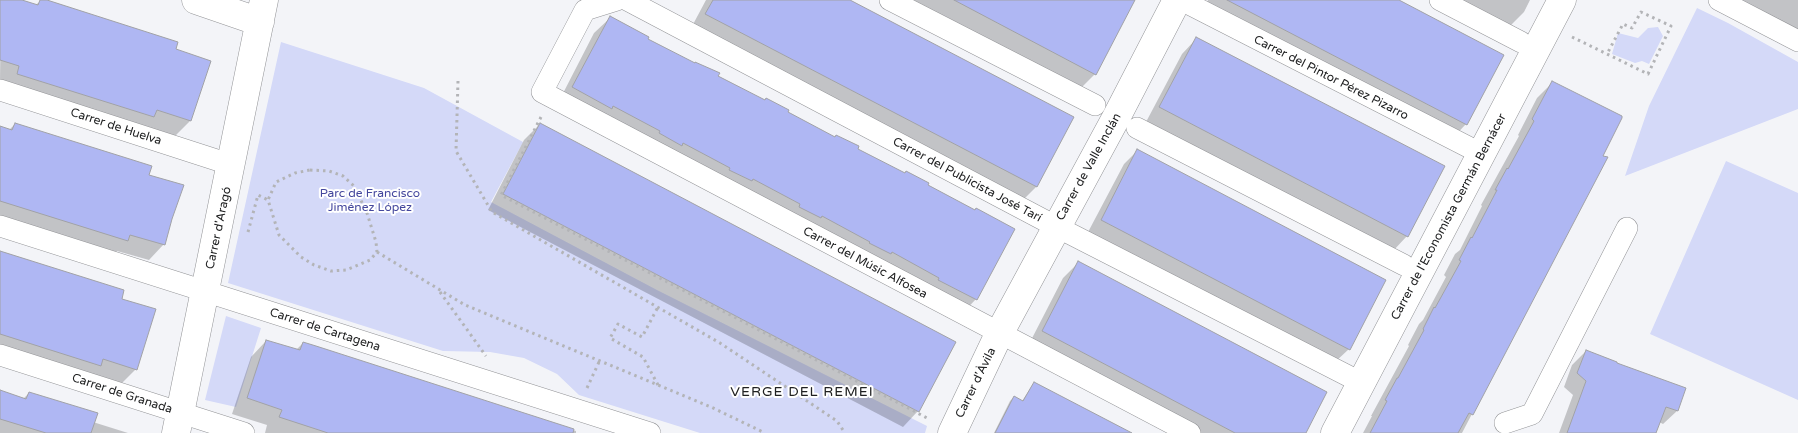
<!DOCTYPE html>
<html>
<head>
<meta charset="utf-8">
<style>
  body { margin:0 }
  canvas { display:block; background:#f3f4f8 }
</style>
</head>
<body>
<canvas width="1798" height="433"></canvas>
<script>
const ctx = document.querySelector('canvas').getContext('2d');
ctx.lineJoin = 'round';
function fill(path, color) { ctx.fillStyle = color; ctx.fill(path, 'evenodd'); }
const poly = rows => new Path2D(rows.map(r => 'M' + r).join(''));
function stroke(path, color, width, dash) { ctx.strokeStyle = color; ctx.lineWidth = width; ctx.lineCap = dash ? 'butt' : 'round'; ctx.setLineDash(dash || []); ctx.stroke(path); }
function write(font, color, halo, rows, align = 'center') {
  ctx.font = font + ' "Varela Round",sans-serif'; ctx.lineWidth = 4; ctx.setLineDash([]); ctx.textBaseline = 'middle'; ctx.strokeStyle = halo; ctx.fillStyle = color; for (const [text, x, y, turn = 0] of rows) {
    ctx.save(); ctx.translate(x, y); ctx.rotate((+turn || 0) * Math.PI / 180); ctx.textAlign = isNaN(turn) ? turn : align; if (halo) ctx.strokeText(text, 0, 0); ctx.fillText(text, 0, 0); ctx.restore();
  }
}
fill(poly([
  [1697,8,1728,23,1798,62,1798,109,1625,176,1649,106],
  [1658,27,1663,36,1649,64,1642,61,1635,63,1612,54,1618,33,1638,38,1648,28],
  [281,42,424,88,523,142,491,202,657,290,927,426,925,433,700,433,579,395,557,374,524,358,490,352,443,351,228,283],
  [1726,161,1798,193,1798,400,1650,334],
  [226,316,261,328,236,407,205,400]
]), '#d4d9f8');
fill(poly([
  [1,0,17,0,35,5,43,0,175,50,190,121,175,136,0,80],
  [706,0,847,0,1072,118,1036,187,1021,202,690,30],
  [908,0,1121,0,1095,74,1079,90],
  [1208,0,1396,0,1466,124,1451,140,1203,11],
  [1456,0,1530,0,1524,12,1509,27],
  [1728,0,1798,0,1798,37],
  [610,18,647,39,856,149,976,299,961,315,558,103,594,33],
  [1196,39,1407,236,1393,251,1146,122,1182,54],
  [1553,82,1601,156,1606,158,1462,433,1363,433,1372,416,1371,416,1409,346,1408,345,1419,324,1423,320,1446,277,1444,275,1455,254,1460,250,1482,206,1481,205,1519,136,1518,135,1537,98],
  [15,124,148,176,164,244,149,260,117,251,112,256,0,221,0,128,9,130],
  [540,124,918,411,903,427,488,210,524,140],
  [1138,150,1349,349,1334,363,1087,234,1124,164],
  [0,252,121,299,136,369,120,385,0,354],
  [1078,263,1304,433,1193,433,1028,346,1063,278],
  [266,341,296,350,303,343,576,431,576,433,265,433,267,425,232,414,251,357],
  [1586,351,1677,411,1663,424,1659,422,1655,433,1559,433,1573,395,1564,387,1572,365],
  [1034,383,1128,433,994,433,1010,401,1014,397,1022,401],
  [0,392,23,399,29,393,93,422,128,433,0,433]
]), '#0003');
const building = poly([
  [0,0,22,0,38,5,40,0,47,0,178,42,176,49,211,61,191,121,157,110,154,117,17,74,19,66,0,60,0,0],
  [713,0,850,0,1074,117,1037,187,705,14,713,0],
  [954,0,1135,0,1096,75,954,0],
  [1227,0,1399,0,1504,55,1467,125,1227,0],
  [610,16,649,37,648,39,695,63,695,62,720,73,718,76,765,100,766,98,789,110,788,112,835,137,836,135,859,146,858,149,905,173,906,171,929,183,928,185,975,210,976,208,1015,229,977,300,938,280,939,278,892,252,891,254,869,243,870,242,822,216,821,218,799,207,800,204,753,179,752,181,729,170,730,168,683,143,682,146,659,133,660,131,613,106,612,109,572,87,610,16],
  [1196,37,1445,166,1408,237,1159,107,1196,37],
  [1552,81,1622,116,1622,118,1603,156,1608,157,1473,415,1469,413,1458,433,1370,433,1387,401,1385,400,1397,378,1398,378,1424,330,1423,329,1434,307,1435,308,1461,261,1459,260,1471,237,1472,238,1497,190,1495,190,1507,168,1508,169,1534,121,1532,119,1552,81],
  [15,123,152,166,149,175,184,185,172,219,165,245,130,235,128,241,0,201,0,126,12,130,15,123],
  [540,123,956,342,919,412,503,194,540,123],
  [1137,149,1386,280,1350,350,1101,220,1137,149],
  [0,251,124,290,122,299,156,309,137,370,103,359,101,366,0,334,0,251],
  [1078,261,1327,392,1306,433,1235,433,1042,331,1078,261],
  [266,340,300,350,303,342,316,346,574,429,573,433,328,433,279,417,282,410,247,398,266,340],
  [1586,350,1617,362,1617,363,1686,388,1678,411,1666,407,1656,433,1567,433,1586,381,1577,373,1586,350],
  [1034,382,1132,433,995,433,1014,396,1023,401,1034,382],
  [0,390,26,399,29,392,98,413,91,433,46,433,0,419,0,390]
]);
fill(building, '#afb7f3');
stroke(building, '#a1a2a6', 1);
const street = poly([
  [617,0,585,10,542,92,1190,433],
  [627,0,1057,227,1362,383],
  [890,0,1095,105],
  [1181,0,1482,154],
  [1440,0,1521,42],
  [1719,0,1798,41],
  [0,90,232,165],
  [1137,128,1404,265],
  [0,226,650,433],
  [0,355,244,433],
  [1505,423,1532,414,1627,228]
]);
const secondary = poly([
  [196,0,260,22],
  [176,433,264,0],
  [952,433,999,334,1117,116,1177,0],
  [1335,433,1562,0]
]);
stroke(street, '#939497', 22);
stroke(secondary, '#939497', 29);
stroke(poly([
  [1572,37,1607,54,1648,74,1671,26,1641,12,1632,28,1623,24,1607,54],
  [458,81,456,151,492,212,720,343,837,421,845,433],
  [541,117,501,195,929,419],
  [310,170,329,171,343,176,354,186,367,213,376,242,377,252,370,260,346,270,331,271,314,265,301,257,279,235,268,200,276,182,295,173,310,170],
  [248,232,258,195,268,200],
  [377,252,465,305,711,407,765,433],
  [440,292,486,356],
  [658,385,643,357,610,338,618,324,642,337,658,307],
  [587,388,599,362]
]), '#b3b4b7', 3, [2.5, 4]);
stroke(street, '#fff', 21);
stroke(secondary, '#fff', 28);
write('12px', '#202122', '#fff', [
  ["Carrer del Pintor Pérez Pizarro",1331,78,27],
  ["Carrer de Huelva",116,127,18],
  ["Carrer de Valle Inclán",1089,167,-61],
  ["Carrer del Publicista José Tarí",967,180,28],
  ["Carrer de l'Economista Germán Bernácer",1449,217,-62],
  ["Carrer d'Aragó",219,228,-78],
  ["Carrer del Músic Alfosea",865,263,28],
  ["Carrer de Cartagena",325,330,18],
  ["Carrer d'Àvila",976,383,-64],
  ["Carrer de Granada",122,394,18]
]);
write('12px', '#44479d', '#fff', [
  ["Parc de Francisco",370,194],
  ["Jiménez López",370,208]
]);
ctx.letterSpacing = '1px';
write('14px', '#202122', '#fff', [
  ["VERGE DEL REMEI",802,392]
]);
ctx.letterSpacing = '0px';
</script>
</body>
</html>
